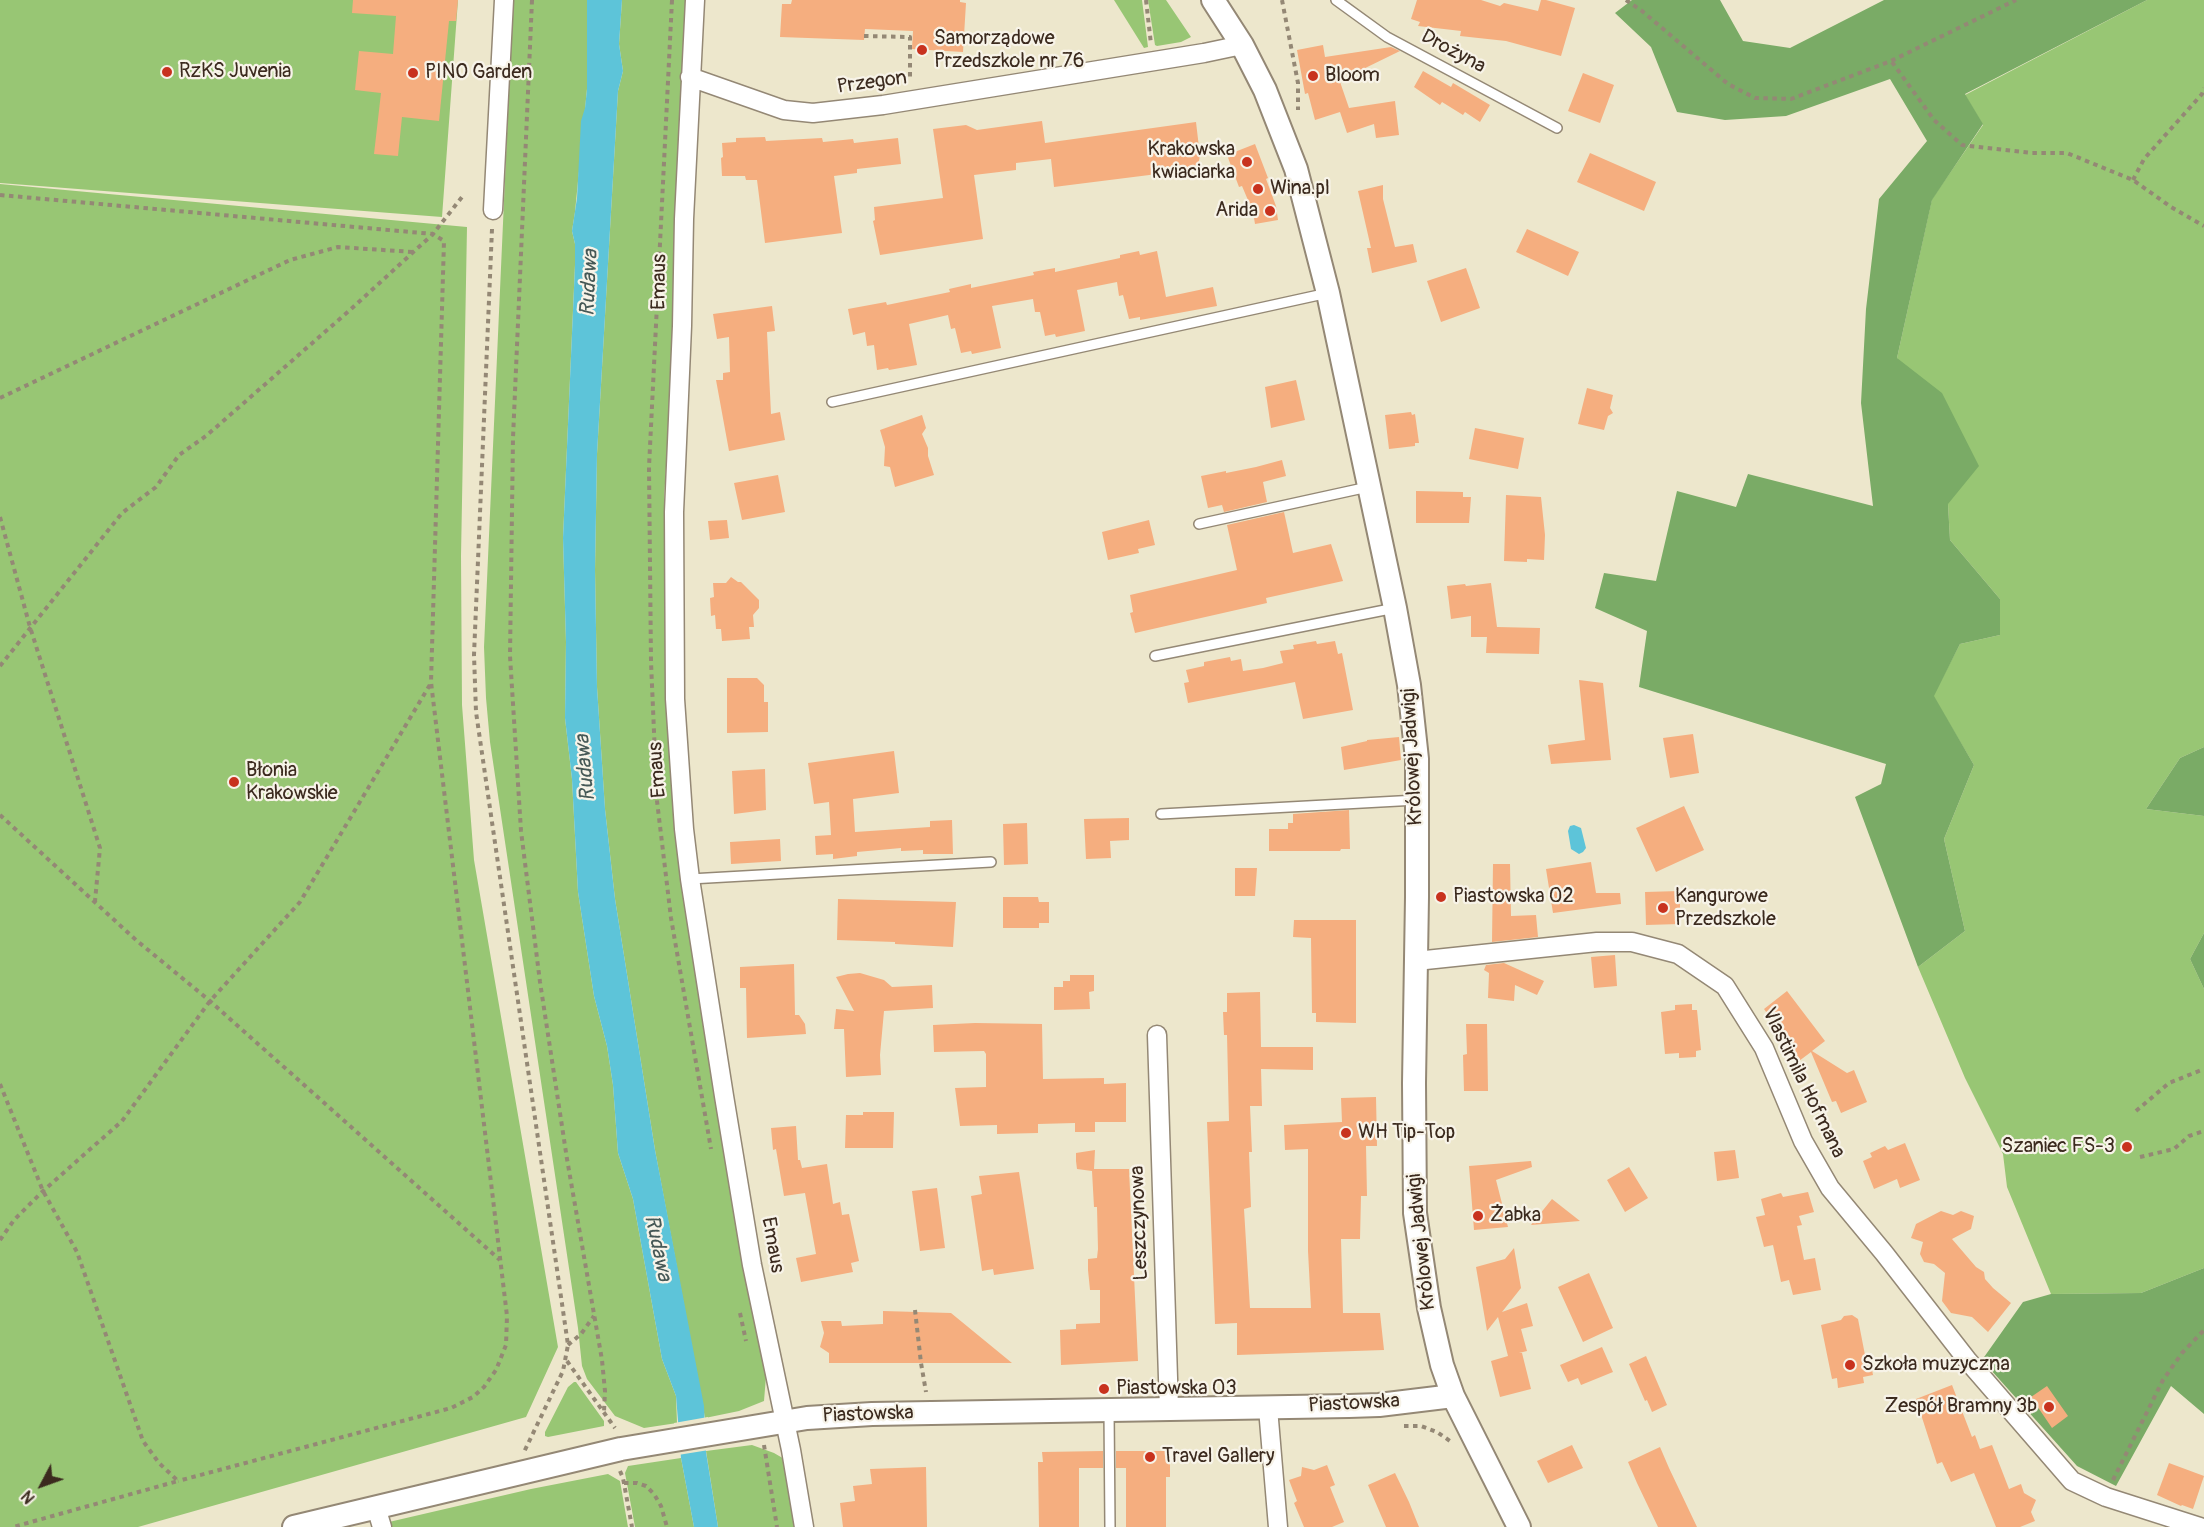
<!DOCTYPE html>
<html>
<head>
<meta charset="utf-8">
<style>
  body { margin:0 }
  #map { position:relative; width:2204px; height:1527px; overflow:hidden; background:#ede7cc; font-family:Pangolin,sans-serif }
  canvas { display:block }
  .north { position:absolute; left:12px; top:1455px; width:60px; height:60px; -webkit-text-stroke:4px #f7f3e8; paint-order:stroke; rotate:229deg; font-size:16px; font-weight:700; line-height:24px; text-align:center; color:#3b2a1e }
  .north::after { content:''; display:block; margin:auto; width:21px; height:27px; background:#3b2a1e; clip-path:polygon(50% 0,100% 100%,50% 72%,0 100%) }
</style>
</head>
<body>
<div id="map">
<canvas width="2204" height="1527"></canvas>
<div class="north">N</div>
</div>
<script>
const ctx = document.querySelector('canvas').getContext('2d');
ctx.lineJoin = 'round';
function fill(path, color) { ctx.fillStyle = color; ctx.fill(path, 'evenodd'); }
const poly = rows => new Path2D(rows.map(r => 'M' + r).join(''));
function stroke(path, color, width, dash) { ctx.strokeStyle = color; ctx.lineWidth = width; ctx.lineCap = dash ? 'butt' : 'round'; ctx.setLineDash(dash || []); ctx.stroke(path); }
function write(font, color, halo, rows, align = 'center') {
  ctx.font = font + ' Pangolin,sans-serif'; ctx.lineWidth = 4.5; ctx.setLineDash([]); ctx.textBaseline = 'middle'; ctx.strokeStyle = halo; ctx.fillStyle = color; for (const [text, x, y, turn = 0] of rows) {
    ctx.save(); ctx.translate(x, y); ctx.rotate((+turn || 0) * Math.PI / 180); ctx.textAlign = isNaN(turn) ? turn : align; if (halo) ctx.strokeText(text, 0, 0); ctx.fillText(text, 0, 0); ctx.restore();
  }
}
fill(poly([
  [0,0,458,0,442,217,0,183],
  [513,0,587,0,587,89,575,212,572,231,575,244,575,265,563,538,566,642,565,718,572,779,578,892,594,996,607,1046,613,1085,618,1153,633,1199,662,1359,676,1396,677,1423,644,1428,615,1416,587,1379,582,1366,578,1328,490,742,486,698,484,647],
  [622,0,688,0,672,371,664,499,667,668,767,1364,764,1401,739,1411,705,1418,655,1150,615,899,605,809,597,687,595,570,597,454,618,91,623,71,619,44],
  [1114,0,1142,0,1148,47,1144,48],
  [1148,0,1166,0,1191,37,1181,42,1157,46,1155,45],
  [2147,0,2204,0,2204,747,2180,758,2146,809,2204,816,2204,933,2190,959,2204,989,2204,1268,2141,1293,2051,1294,2007,1187,2003,1154,1965,1078,1918,967,1965,931,1944,839,1974,765,1933,696,1960,644,2000,635,2000,599,1950,540,1948,504,1897,358,1932,199,1983,125,1965,95],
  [0,184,467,227,461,556,462,705,474,860,558,1347,526,1417,138,1527,0,1527],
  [574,1382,576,1382,604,1421,604,1426,548,1437,545,1436,545,1432,568,1387],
  [752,1445,774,1453,786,1460,797,1527,718,1527,706,1451],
  [681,1458,694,1527,635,1527,625,1473,628,1466],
  [608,1474,620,1481,628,1527,390,1527,389,1522,531,1489]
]), '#98c674');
fill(poly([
  [1632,0,1720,0,1743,41,1790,48,1884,0,2147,0,1965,94,1983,124,1932,200,1897,358,1942,393,1979,466,1948,504,1950,540,2000,599,2000,635,1960,644,1934,696,1974,765,1944,839,1965,931,1918,967,1855,797,1881,784,1886,764,1639,687,1647,631,1595,608,1604,573,1656,581,1677,491,1736,507,1748,474,1873,506,1861,403,1866,309,1879,199,1927,141,1890,79,1786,116,1725,120,1677,112,1651,47,1615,13],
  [2204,747,2204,816,2146,809,2180,758],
  [2204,933,2204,989,2190,959],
  [2204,1268,2204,1414,2171,1386,2116,1486,2077,1466,1982,1360,2023,1302,2051,1294,2141,1293]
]), '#7aab66');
fill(poly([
  [587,0,622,0,619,44,623,71,618,91,597,454,595,570,597,687,605,809,615,899,655,1150,704,1406,706,1452,718,1527,694,1527,681,1458,676,1396,662,1359,633,1199,618,1153,613,1085,607,1046,594,996,578,892,572,779,565,718,566,642,563,538,575,265,575,244,572,231,577,198,581,121,585,108,587,89],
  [1574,825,1581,828,1586,848,1583,852,1579,854,1571,849,1568,831,1570,826]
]), '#5dc4d9');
fill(poly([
  [708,1417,709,1450,678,1455,674,1423]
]), '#ede7cc');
fill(poly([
  [353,0,458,0,456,21,449,21,439,121,402,117,398,156,374,154,381,93,355,90,359,51,393,54,396,16,352,13],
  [792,0,960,0,960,2,966,3,963,52,912,49,913,31,865,29,864,40,780,37,782,4,791,4],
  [1417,0,1481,0,1500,6,1504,3,1538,11,1541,0,1546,0,1575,8,1561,56,1506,41,1460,36,1461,31,1418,26,1420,22,1411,19],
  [1323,45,1325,57,1391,47,1400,51,1355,73,1338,76,1349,108,1395,101,1399,135,1376,138,1374,124,1347,133,1340,112,1315,120,1308,93,1305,94,1297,50],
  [1423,71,1451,87,1453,83,1490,105,1480,122,1465,112,1463,115,1442,102,1440,105,1414,87],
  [1583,73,1614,85,1600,123,1568,111],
  [1042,121,1045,143,1196,122,1200,156,1197,169,1054,187,1051,159,1016,163,1016,170,974,175,983,239,880,255,873,221,875,220,874,207,943,198,933,129,966,125,977,130],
  [765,137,766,141,822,138,823,142,853,139,854,143,898,138,901,164,857,169,857,173,834,176,842,233,765,243,757,180,746,180,745,176,722,176,721,158,723,157,722,143,736,142,736,138],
  [1255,144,1268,178,1266,179,1276,206,1278,220,1255,224,1253,212,1242,186,1239,187,1227,155],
  [1590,153,1656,182,1644,211,1577,182],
  [1383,185,1383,199,1395,247,1413,244,1417,262,1372,273,1367,248,1371,248,1358,191],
  [1527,229,1579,252,1568,276,1516,252],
  [1139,251,1140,255,1157,251,1166,297,1213,287,1217,306,1140,320,1140,317,1129,319,1123,295,1119,296,1117,282,1077,290,1085,331,1056,337,1055,334,1045,336,1040,312,1035,312,1033,299,992,306,1001,348,972,354,971,351,961,353,955,328,951,329,948,315,909,324,917,365,889,370,888,368,877,370,874,345,867,346,865,332,853,335,848,309,886,302,887,305,950,292,949,289,971,284,971,288,1034,275,1033,272,1055,268,1055,272,1120,258,1120,255],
  [1466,268,1480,308,1441,322,1427,281],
  [772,306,775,331,767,332,771,414,780,412,785,440,729,451,716,380,723,380,723,373,730,372,729,337,717,339,713,314],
  [1296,380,1305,420,1271,428,1265,387],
  [1587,388,1613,395,1610,408,1613,413,1608,416,1604,430,1578,424],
  [1411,412,1412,415,1415,414,1419,443,1415,443,1415,446,1389,449,1385,415],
  [922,415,926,428,922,434,928,448,928,456,934,475,895,487,890,467,884,466,885,447,880,430],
  [1475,428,1524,438,1518,469,1469,459],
  [1282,460,1286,476,1263,482,1267,502,1224,512,1222,505,1208,508,1201,476,1226,471,1226,473,1256,467],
  [778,475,785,512,742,520,734,483],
  [1416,491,1463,492,1463,497,1471,497,1469,523,1416,523],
  [1506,495,1541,497,1545,535,1544,560,1527,559,1527,562,1504,561],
  [1284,512,1293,553,1331,544,1343,581,1266,598,1267,603,1135,633,1130,613,1133,612,1130,595,1237,570,1227,525],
  [727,520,729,538,710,540,708,521],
  [1149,520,1155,545,1138,549,1139,553,1108,560,1102,532],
  [731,577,738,582,741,582,759,600,759,608,753,615,754,627,749,627,750,639,722,641,721,629,716,629,715,615,711,616,710,598,714,597,713,583,726,583],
  [1491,583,1497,627,1540,628,1539,654,1486,653,1487,637,1471,637,1471,616,1451,619,1447,586,1465,584,1466,586],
  [1316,641,1317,644,1335,641,1338,654,1342,653,1353,710,1303,719,1295,682,1188,703,1184,683,1189,682,1186,670,1204,666,1204,662,1230,657,1231,661,1241,659,1243,671,1263,668,1283,663,1280,651,1294,649,1293,645],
  [727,678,757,678,764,685,764,702,768,702,768,732,727,733],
  [1579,680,1603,683,1611,760,1551,764,1548,745,1585,740],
  [1693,734,1699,773,1670,778,1663,738],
  [1399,737,1401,760,1344,770,1341,747,1367,741,1367,740],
  [894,751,899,793,853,799,855,832,930,827,930,821,952,820,953,854,923,854,923,850,901,851,901,848,857,852,857,856,833,859,833,854,816,855,815,836,831,835,829,802,814,804,808,763],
  [765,769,766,810,734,814,732,771],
  [1684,806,1704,850,1656,872,1636,828],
  [1349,810,1350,849,1341,849,1340,851,1269,851,1269,829,1288,829,1288,823,1293,823,1293,814],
  [1129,818,1129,840,1110,841,1111,858,1086,859,1084,819],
  [1027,823,1028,864,1004,865,1003,824],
  [780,839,781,861,731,864,730,842],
  [1591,862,1596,893,1620,893,1621,904,1553,913,1546,869],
  [1493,864,1510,864,1511,916,1536,915,1538,937,1492,942],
  [1235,868,1257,868,1255,896,1235,896],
  [1680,891,1680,924,1646,925,1645,892],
  [1003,897,1038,897,1039,902,1049,902,1049,923,1039,923,1039,928,1003,928],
  [838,899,956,902,953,947,895,944,895,942,837,940],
  [1294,920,1356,920,1356,1023,1316,1022,1316,1013,1312,1013,1311,938,1293,937],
  [1615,955,1617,986,1594,988,1591,957],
  [1504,963,1544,981,1537,995,1515,985,1514,1001,1488,998,1489,973,1484,970,1486,965],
  [794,964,795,1015,799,1015,805,1024,806,1034,747,1038,746,988,740,988,740,967],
  [860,973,884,980,892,987,932,985,933,1008,884,1011,880,1055,881,1075,846,1077,844,1029,834,1029,836,1009,854,1011,836,977,848,974],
  [1070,975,1094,975,1094,991,1089,992,1090,1009,1054,1010,1054,987,1063,987,1063,981,1070,981],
  [1787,991,1825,1041,1812,1051,1847,1073,1854,1070,1867,1102,1841,1113,1836,1101,1832,1102,1811,1052,1799,1061,1781,1037,1782,1034,1764,1009],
  [1260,992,1261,1047,1313,1047,1313,1070,1261,1069,1262,1106,1250,1106,1252,1152,1249,1152,1251,1207,1244,1209,1250,1308,1311,1308,1308,1251,1308,1149,1285,1150,1284,1125,1342,1122,1341,1098,1376,1097,1377,1146,1366,1146,1367,1196,1361,1196,1360,1239,1341,1239,1343,1313,1380,1313,1384,1350,1237,1355,1237,1323,1215,1324,1207,1122,1229,1121,1227,1035,1224,1035,1223,1012,1227,1012,1227,993],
  [1692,1004,1692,1010,1697,1010,1701,1050,1696,1051,1696,1057,1679,1058,1679,1053,1665,1054,1661,1012,1675,1010,1675,1005],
  [975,1023,1042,1024,1043,1079,1104,1078,1104,1084,1126,1083,1126,1122,1095,1122,1095,1132,1075,1132,1075,1123,1038,1124,1038,1133,997,1134,997,1125,960,1126,955,1088,986,1087,986,1054,984,1051,934,1052,933,1025],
  [1466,1024,1487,1024,1488,1091,1464,1091,1463,1055,1467,1054],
  [863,1112,894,1112,893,1148,845,1148,846,1115,863,1115],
  [796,1126,798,1160,800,1160,802,1168,827,1164,833,1204,840,1202,842,1215,849,1214,859,1261,851,1263,853,1272,801,1282,796,1258,816,1254,805,1193,784,1196,776,1149,773,1150,771,1128],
  [1905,1143,1920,1180,1900,1188,1897,1179,1874,1189,1863,1161,1872,1157,1870,1153,1885,1146,1888,1150],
  [1095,1150,1094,1169,1129,1169,1138,1361,1061,1365,1060,1330,1076,1329,1076,1324,1100,1323,1100,1290,1090,1290,1088,1270,1088,1259,1097,1258,1098,1249,1097,1207,1094,1207,1092,1171,1077,1169,1076,1161,1076,1153],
  [1735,1150,1739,1178,1717,1181,1714,1152],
  [1531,1161,1532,1167,1496,1180,1508,1227,1474,1230,1469,1166],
  [1629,1167,1648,1198,1625,1212,1607,1180],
  [1019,1172,1034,1269,994,1275,993,1269,982,1271,971,1196,982,1194,979,1176],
  [937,1188,945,1248,920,1251,912,1191],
  [1808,1192,1814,1212,1799,1216,1802,1225,1797,1226,1804,1260,1815,1258,1821,1290,1793,1295,1789,1280,1781,1282,1773,1245,1764,1247,1756,1217,1765,1215,1761,1199,1781,1193,1783,1197],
  [1552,1199,1580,1221,1531,1225],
  [1941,1211,1953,1215,1961,1211,1974,1216,1971,1229,1952,1239,1976,1267,1984,1272,1985,1279,1993,1288,2011,1303,1988,1332,1972,1317,1951,1313,1942,1301,1945,1273,1934,1264,1924,1262,1920,1254,1923,1242,1911,1238,1916,1224],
  [1514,1248,1521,1288,1502,1312,1527,1303,1533,1326,1521,1329,1527,1351,1519,1353,1522,1353,1531,1389,1500,1397,1491,1361,1508,1356,1498,1317,1487,1331,1476,1267,1505,1259],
  [1589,1273,1613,1328,1583,1342,1558,1287],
  [883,1311,951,1313,1012,1363,829,1363,829,1353,820,1347,824,1333,821,1321,841,1321,842,1326,883,1324],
  [1852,1315,1858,1319,1865,1355,1869,1354,1873,1375,1863,1377,1864,1383,1838,1388,1837,1378,1832,1379,1821,1325,1841,1320,1844,1316],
  [1602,1347,1613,1372,1581,1385,1578,1378,1568,1382,1560,1365],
  [1646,1356,1667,1405,1652,1412,1647,1400,1645,1401,1629,1364],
  [1952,1385,1972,1437,1975,1435,1980,1449,1992,1445,2009,1489,2021,1484,2024,1493,2036,1500,2031,1512,2035,1521,2020,1527,1996,1527,1974,1473,1951,1482,1942,1462,1937,1464,1916,1399],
  [2047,1386,2068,1416,2052,1428,2031,1397],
  [1572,1445,1583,1468,1548,1483,1537,1461],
  [1660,1447,1669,1468,1697,1527,1658,1527,1637,1483,1628,1462],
  [1103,1451,1103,1468,1079,1468,1079,1527,1039,1527,1038,1462,1043,1462,1042,1452],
  [1116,1451,1170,1451,1170,1477,1166,1477,1166,1527,1126,1527,1126,1468,1116,1468],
  [2169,1463,2204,1476,2193,1509,2182,1505,2181,1506,2157,1495],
  [1327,1465,1335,1485,1330,1487,1344,1522,1332,1527,1304,1527,1294,1503,1297,1501,1289,1480,1301,1476,1302,1467,1314,1470],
  [926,1467,927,1527,843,1527,840,1503,855,1501,853,1486,872,1484,870,1469],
  [1395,1473,1409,1502,1419,1527,1386,1527,1368,1485]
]), '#f5ae7f');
const service = poly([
  [1336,0,1387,37,1557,128],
  [832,402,1328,293],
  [1199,524,1368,487],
  [1155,656,1395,608],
  [1161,814,1417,800],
  [690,879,991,862],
  [1109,1410,1110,1527]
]);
const minor = poly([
  [695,0,684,219,682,326,674,512,675,699,684,829,690,879,724,1096,752,1265,791,1450,804,1527],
  [690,77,784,110,813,113,883,105,1204,53,1242,45],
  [493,210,504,0],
  [1416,961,1597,942,1632,942,1678,954,1725,986,1764,1048,1803,1141,1830,1188,1884,1253,1968,1361,2072,1481,2106,1497,2200,1527],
  [1157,1035,1169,1409],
  [1268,1408,1278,1527],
  [376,1507,382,1527]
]);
const tertiary = poly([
  [1213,0,1242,45,1265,90,1296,169,1328,293,1395,608,1409,685,1417,759,1417,897,1414,1083,1415,1213,1429,1308,1442,1365,1453,1396,1519,1527],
  [294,1527,621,1449,807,1418,872,1414,1349,1406,1379,1405,1453,1396]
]);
stroke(service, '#948875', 12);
stroke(minor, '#948875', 21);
stroke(tertiary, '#948875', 26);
stroke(poly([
  [532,0,513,438,510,656,521,831,540,982,567,1159,602,1360,605,1391,604,1412],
  [672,0,649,467,651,662,657,801,671,918,711,1149],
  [1146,0,1151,44],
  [1282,0,1298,83,1298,110],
  [1626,0,1642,11,1728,84,1755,98,1791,99,1891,61,2016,0],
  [864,36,910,37,910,81],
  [1892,62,1934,120,1962,145,2032,153,2067,153,2133,180,2171,207,2204,226],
  [2133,180,2144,159,2202,94,2204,88],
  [0,195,433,234,444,241,431,682,507,1316,506,1345,496,1370,484,1387,473,1397,451,1408,178,1481],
  [492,229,474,655,476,712,568,1345,563,1371,524,1452],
  [0,398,290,260,338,247,413,252],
  [0,517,30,627,100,848,95,901],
  [0,666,122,513,156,487,179,455,206,436,350,310,433,234,462,197],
  [0,815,136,940,210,1001,500,1260],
  [0,1084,43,1191,77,1252,143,1441,159,1463,178,1481,13,1527],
  [2136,1111,2169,1083,2204,1069],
  [2140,1157,2174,1149,2189,1136,2204,1131],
  [0,1240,14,1220,43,1191,122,1121,210,1001,300,902,431,683],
  [915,1310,921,1363,926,1392],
  [740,1313,746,1341],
  [568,1345,581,1334,594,1316],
  [567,1361,615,1428],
  [1404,1426,1421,1426,1437,1432,1450,1441],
  [764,1445,777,1527],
  [620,1471,623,1478,632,1527],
  [2113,1480,2163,1380,2182,1353,2204,1330],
  [624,1483,637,1483,646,1486,654,1494,661,1506,667,1527]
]), '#948875', 4, [4.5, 4.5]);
stroke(service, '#fff', 9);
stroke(minor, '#fff', 18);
stroke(tertiary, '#fff', 22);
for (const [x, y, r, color] of [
  [922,50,6,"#c8321e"],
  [167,72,6,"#c8321e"],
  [413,73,6,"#c8321e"],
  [1313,76,6,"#c8321e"],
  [1247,162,6,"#c8321e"],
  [1258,189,6,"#c8321e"],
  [1270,211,6,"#c8321e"],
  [234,782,6,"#c8321e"],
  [1441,897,6,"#c8321e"],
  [1663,908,6,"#c8321e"],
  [1346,1133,6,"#c8321e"],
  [2127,1147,6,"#c8321e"],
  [1478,1216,6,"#c8321e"],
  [1850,1365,6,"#c8321e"],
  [1104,1389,6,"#c8321e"],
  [2049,1407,6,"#c8321e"],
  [1150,1457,6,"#c8321e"]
]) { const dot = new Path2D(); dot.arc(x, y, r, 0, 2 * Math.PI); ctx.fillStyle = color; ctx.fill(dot); stroke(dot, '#f7f3e8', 2); }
write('20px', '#3b2a1e', '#f7f3e8', [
  ["Samorządowe",934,39],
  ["Przedszkole nr 76",934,62],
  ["RzKS Juvenia",179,72],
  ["PINO Garden",425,73],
  ["Bloom",1325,76],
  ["Krakowska",1235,150,"right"],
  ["kwiaciarka",1235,173,"right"],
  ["Wina.pl",1270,189],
  ["Arida",1258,211,"right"],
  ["Błonia",246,771],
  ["Krakowskie",246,794],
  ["Piastowska 02",1453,897],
  ["Kangurowe",1675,897],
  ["Przedszkole",1675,920],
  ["WH Tip-Top",1358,1133],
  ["Szaniec FS-3",2115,1147,"right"],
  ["Żabka",1490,1216],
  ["Szkoła muzyczna",1862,1365],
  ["Piastowska 03",1116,1389],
  ["Zespół Bramny 3b",2037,1407,"right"],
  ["Travel Gallery",1162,1457]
], 'left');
write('20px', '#3b2a1e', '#f7f3e8', [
  ["Drożyna",1453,52,28],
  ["Przegon",872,83,-8],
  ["Emaus",660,282,-89],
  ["Królowej Jadwigi",1413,757,-93],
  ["Emaus",658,770,-94],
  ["Vlastimila Hofmana",1803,1083,64],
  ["Leszczynowa",1140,1223,-92],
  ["Królowej Jadwigi",1422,1242,-96],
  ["Emaus",772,1245,80],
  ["Piastowska",1354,1404,-3],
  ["Piastowska",868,1415,-2]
]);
write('italic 21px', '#455856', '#f7f3e8', [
  ["Rudawa",590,283,-87],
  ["Rudawa",586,768,-95],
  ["Rudawa",657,1248,78]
]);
</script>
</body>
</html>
